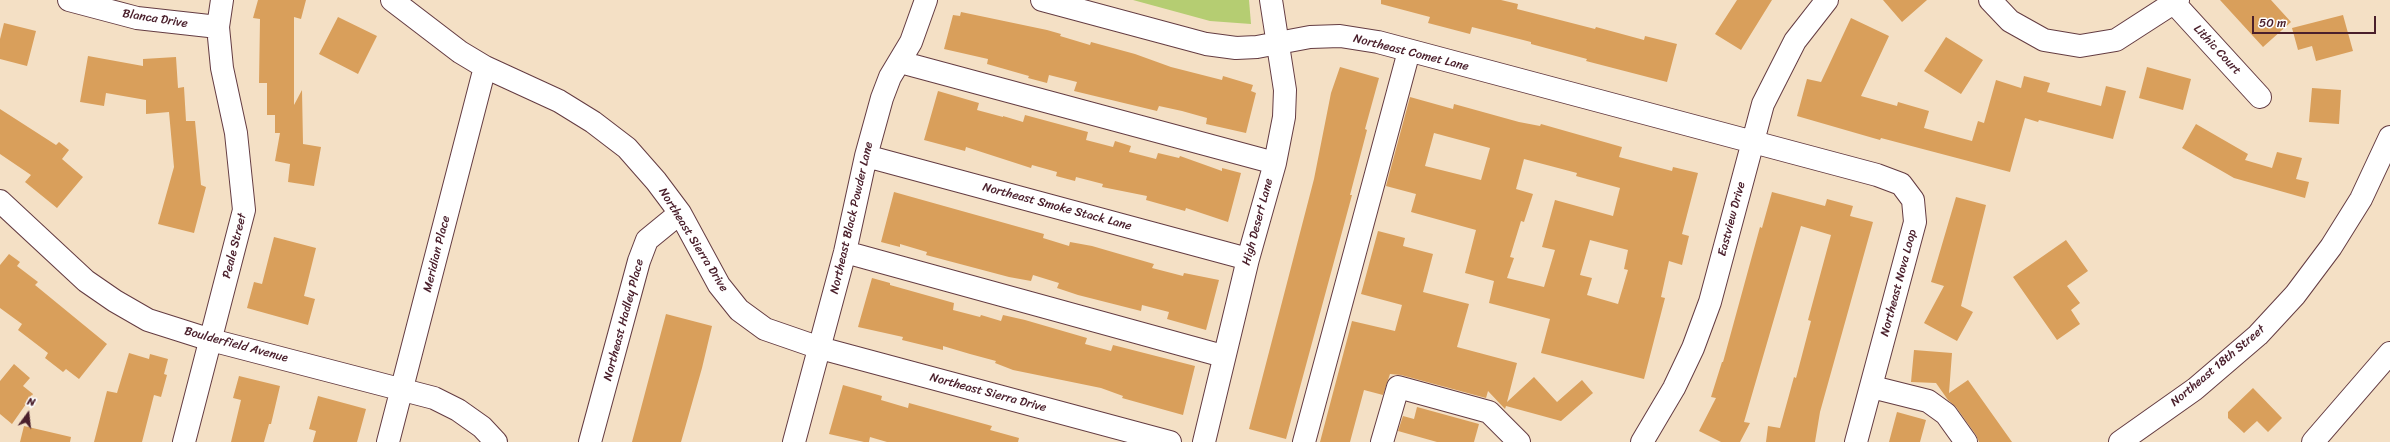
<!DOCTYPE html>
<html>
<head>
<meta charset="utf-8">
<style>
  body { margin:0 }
  #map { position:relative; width:2390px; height:442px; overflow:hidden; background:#f4e0c5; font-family:Sriracha,sans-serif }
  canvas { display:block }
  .north { position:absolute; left:8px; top:394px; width:40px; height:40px; -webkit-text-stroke:3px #fff; paint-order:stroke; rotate:15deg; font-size:11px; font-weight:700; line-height:16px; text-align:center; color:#4a1f2b }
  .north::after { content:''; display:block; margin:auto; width:14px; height:18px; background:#4a1f2b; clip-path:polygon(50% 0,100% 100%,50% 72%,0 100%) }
  .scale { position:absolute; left:2252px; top:16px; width:124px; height:18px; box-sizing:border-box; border:2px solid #4a1f2b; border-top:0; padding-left:5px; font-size:12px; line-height:14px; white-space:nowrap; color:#4a1f2b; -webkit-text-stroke:3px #fff; paint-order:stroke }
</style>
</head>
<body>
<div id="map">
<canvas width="2390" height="442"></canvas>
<div class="north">N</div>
<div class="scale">50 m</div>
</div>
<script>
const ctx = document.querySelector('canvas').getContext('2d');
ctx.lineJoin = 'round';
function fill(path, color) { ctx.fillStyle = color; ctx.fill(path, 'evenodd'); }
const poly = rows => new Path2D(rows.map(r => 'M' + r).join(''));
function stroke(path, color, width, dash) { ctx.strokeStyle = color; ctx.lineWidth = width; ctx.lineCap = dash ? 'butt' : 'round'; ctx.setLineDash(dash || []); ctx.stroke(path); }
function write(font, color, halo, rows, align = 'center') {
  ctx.font = font + ' Sriracha,sans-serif'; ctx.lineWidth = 3.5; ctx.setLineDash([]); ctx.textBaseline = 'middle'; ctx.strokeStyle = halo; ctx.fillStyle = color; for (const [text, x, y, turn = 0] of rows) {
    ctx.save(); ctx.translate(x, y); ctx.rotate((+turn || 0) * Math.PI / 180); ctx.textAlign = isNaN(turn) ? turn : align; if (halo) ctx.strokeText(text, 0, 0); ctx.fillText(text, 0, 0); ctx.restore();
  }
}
fill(poly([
  [1133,0,1249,0,1251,24,1210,21]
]), '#b5cd72');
fill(poly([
  [258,0,306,0,301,19,294,17,294,105,302,90,303,144,321,147,314,186,288,182,290,164,275,161,280,133,275,133,275,115,267,115,267,83,259,83,260,19,253,18],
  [1381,0,1501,0,1518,4,1517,9,1595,29,1596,27,1644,40,1645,36,1677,44,1667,82,1586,61,1587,59,1531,44,1531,42,1472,27,1470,34,1428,23,1430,17,1381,4],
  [1737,0,1772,0,1741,50,1715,34],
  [1883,0,1927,0,1902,22],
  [2220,0,2271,0,2291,22,2263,47],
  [961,12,1047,30,1061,34,1060,36,1090,45,1091,42,1135,54,1171,67,1222,80,1223,76,1253,85,1251,91,1256,93,1246,133,1206,124,1207,118,1182,111,1159,106,1157,111,1074,91,1077,82,1049,75,1047,83,1028,78,1029,76,987,64,988,59,944,49,953,15,960,16],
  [2343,15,2353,51,2316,61,2312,46,2298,50,2292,28],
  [338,17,377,36,358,74,319,54],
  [1851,18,1889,36,1861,96,1897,106,1898,102,1929,111,1924,128,1972,141,1978,121,1984,123,1996,80,2021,88,2024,76,2050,83,2047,92,2101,106,2106,86,2126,91,2113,139,2039,120,2038,122,2025,118,2010,172,1881,138,1880,140,1797,116,1807,79,1821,82],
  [4,23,36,31,27,66,0,59,0,39],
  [1946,37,1983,60,1961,94,1924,71],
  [88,56,143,66,143,59,176,57,178,88,184,87,186,121,195,121,201,185,206,187,194,233,158,224,174,167,169,112,146,114,146,100,106,93,104,106,80,102],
  [1340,67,1379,78,1365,129,1367,130,1350,195,1352,195,1286,439,1249,429,1314,179,1331,93],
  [2147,67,2191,79,2183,110,2139,98],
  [2312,88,2341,90,2339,124,2309,122],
  [938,91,979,103,977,110,1003,117,1003,116,1023,122,1025,115,1088,132,1086,140,1113,147,1115,141,1131,146,1129,152,1156,159,1158,153,1179,158,1180,156,1222,171,1222,168,1241,173,1228,222,1186,208,1185,211,1146,200,1147,196,1102,187,1103,184,1076,177,1075,181,1056,176,1057,172,1032,165,1031,168,966,147,965,151,924,140],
  [1410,97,1453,109,1454,104,1519,122,1540,126,1541,124,1622,147,1619,157,1672,171,1673,167,1698,173,1682,234,1689,236,1682,265,1669,261,1661,297,1665,298,1644,379,1541,353,1550,319,1489,303,1494,281,1465,273,1476,230,1411,212,1416,194,1386,186],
  [1434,133,1490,148,1481,180,1425,166],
  [1524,159,1577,173,1576,176,1620,188,1613,216,1555,200,1542,247,1555,250,1544,287,1507,278,1514,258,1510,257,1521,221,1524,222,1533,194,1516,189],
  [1590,240,1628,250,1624,269,1628,270,1618,304,1587,295,1592,278,1580,275],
  [0,109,56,145,59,142,69,150,62,159,83,177,57,208,25,182,31,175,0,154],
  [2196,124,2248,154,2245,160,2272,168,2277,152,2302,158,2296,179,2309,182,2305,198,2234,178,2182,148],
  [894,192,1044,234,1043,238,1069,246,1070,242,1092,246,1154,264,1152,268,1183,276,1184,273,1219,280,1206,330,1167,319,1169,312,1142,305,1141,311,1078,295,1057,288,1059,283,1033,275,1031,281,1009,277,926,255,927,252,900,244,900,247,881,242],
  [1772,192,1825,206,1827,199,1853,206,1850,216,1873,222,1820,412,1815,442,1766,442,1768,426,1780,428,1794,377,1796,378,1811,321,1808,320,1831,235,1801,226,1744,422,1750,423,1740,442,1721,442,1699,431,1716,398,1711,397,1722,362,1723,362,1760,227,1762,228],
  [1956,197,1986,205,1961,306,1973,312,1957,341,1924,323,1944,286,1931,282],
  [1378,231,1405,238,1403,246,1433,254,1423,292,1469,304,1457,347,1517,363,1507,402,1534,377,1557,402,1582,380,1593,393,1561,421,1506,406,1505,409,1488,391,1486,398,1401,375,1390,374,1383,395,1364,390,1350,442,1320,442,1352,321,1395,331,1402,305,1361,294],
  [274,237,316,248,304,296,315,299,308,325,247,308,254,282,262,284],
  [2066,240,2088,271,2067,286,2080,303,2071,310,2080,324,2057,340,2013,277],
  [9,254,20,262,17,266,38,282,35,285,107,344,79,379,66,369,63,372,45,358,48,353,18,330,22,324,0,308,0,265],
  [872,278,890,283,890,285,954,303,953,310,980,317,981,315,1001,321,1003,315,1025,320,1087,338,1085,344,1111,351,1113,345,1195,366,1183,415,1122,398,1123,396,1101,388,1013,370,995,363,996,361,970,354,943,346,943,350,902,340,903,337,858,327],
  [666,314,712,326,702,368,681,442,632,442],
  [1914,350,1952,353,1949,393,1968,380,2012,442,1979,442,1976,435,1956,407,1948,400,1936,383,1911,382],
  [129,353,149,359,150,354,168,359,164,374,167,375,161,397,154,395,142,442,94,442,107,391,117,393],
  [14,364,30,378,23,386,33,394,12,424,0,414,0,381],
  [239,376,280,386,271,424,269,424,264,442,231,442,241,400,233,398],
  [843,385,882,396,881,400,908,408,909,403,992,426,990,430,1019,438,1018,442,887,442,870,437,869,442,864,442,829,434],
  [2253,388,2282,418,2268,432,2257,421,2244,433,2228,418,2228,412],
  [318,396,366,409,357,442,313,442,316,431,309,429],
  [1417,407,1479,424,1474,442,1437,442,1398,431,1403,416,1414,419],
  [1897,412,1926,420,1920,442,1889,442],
  [24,426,71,437,70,442,20,442]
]), '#d99f5b');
const minor = poly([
  [69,0,137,18,218,27],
  [392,0,460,52,485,67,559,101,593,122,627,148,656,181,680,213,719,285,739,310,765,329,820,348,1170,442],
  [1042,0,1206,44,1236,48,1257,47,1310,37,1340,36,1378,42,1877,175,1901,184,1913,200,1915,222,1856,442],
  [1990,0,2010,21,2044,40,2080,46,2116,40,2178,0],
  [2174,3,2260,97],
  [900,62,1275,163],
  [866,156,1248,259],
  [0,201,86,281,115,301,148,320,211,340,434,398,458,410,482,427,496,442],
  [845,252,1223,356],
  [1872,387,1928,401,1946,414,1966,442],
  [184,442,244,210,236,133,222,68,218,27,222,0],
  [388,442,485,67],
  [590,442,639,261,647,240,680,213],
  [794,442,845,252,866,156,882,98,890,77,911,42,926,0],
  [1204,442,1248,259,1275,163,1284,117,1285,90,1271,0],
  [1304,442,1409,51],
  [1382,442,1398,387,1489,412,1519,442],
  [1642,442,1674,388,1693,348,1710,302,1763,104,1795,41,1827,0],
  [2313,442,2390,353]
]);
const major = poly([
  [2120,442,2195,389,2258,335,2295,295,2331,247,2361,199,2390,137]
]);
stroke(minor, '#643c42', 24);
stroke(major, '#643c42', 24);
stroke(minor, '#fff', 22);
stroke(major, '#fff', 22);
write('12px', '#4a1f2b', '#fff', [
  ["Blanca Drive",155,19,9],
  ["Lithic Court",2217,50,47],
  ["Northeast Comet Lane",1411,53,14],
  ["Northeast Smoke Stack Lane",1057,207,15],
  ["Northeast Black Powder Lane",852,218,-77],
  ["Eastview Drive",1732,219,-75],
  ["High Desert Lane",1258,222,-75],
  ["Northeast Sierra Drive",693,240,58],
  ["Peale Street",235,246,-76],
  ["Meridian Place",437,254,-76],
  ["Northeast Nova Loop",1899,283,-75],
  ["Northeast Hadley Place",624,320,-75],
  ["Boulderfield Avenue",236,345,15],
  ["Northeast 18th Street",2218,366,-40],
  ["Northeast Sierra Drive",988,393,15]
]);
</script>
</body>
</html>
